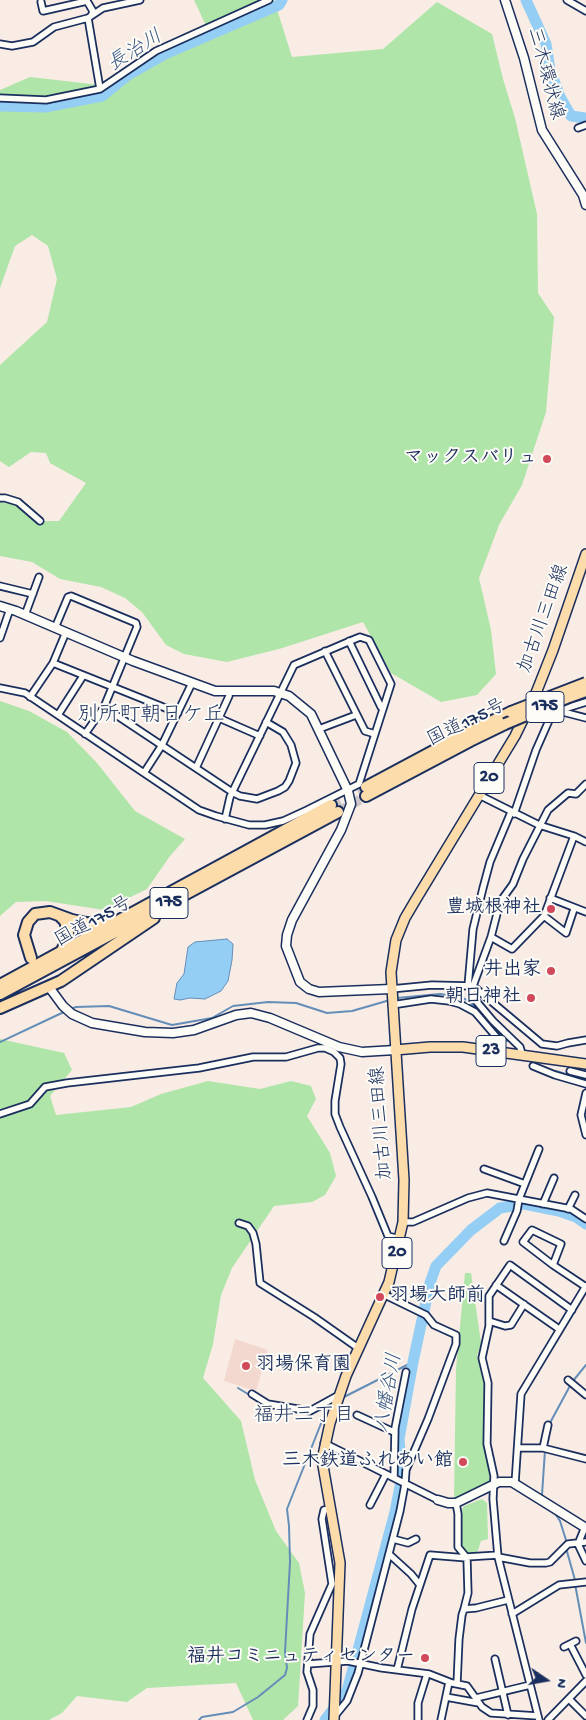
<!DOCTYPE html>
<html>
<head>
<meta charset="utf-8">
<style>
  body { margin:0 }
  #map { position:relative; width:586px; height:1720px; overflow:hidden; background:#f8ece5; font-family:"Gochi Hand",sans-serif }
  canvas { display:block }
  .north { position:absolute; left:521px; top:1655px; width:50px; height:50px; -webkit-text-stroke:4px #fdfcf7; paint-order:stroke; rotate:102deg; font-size:14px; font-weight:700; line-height:20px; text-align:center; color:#1b2f5e }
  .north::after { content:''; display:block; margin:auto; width:18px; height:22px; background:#1b2f5e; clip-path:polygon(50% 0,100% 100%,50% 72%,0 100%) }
</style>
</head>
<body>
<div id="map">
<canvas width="586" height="1720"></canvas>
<div class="north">N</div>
</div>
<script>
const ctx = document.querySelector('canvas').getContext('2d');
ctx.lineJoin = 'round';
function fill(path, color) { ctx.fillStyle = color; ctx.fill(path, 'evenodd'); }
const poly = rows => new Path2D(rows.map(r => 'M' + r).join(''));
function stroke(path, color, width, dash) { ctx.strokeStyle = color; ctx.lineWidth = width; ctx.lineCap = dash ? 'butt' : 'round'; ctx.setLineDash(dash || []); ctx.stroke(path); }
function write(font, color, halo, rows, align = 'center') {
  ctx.font = font + ' "Gochi Hand","Klee One",sans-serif'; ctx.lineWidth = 4; ctx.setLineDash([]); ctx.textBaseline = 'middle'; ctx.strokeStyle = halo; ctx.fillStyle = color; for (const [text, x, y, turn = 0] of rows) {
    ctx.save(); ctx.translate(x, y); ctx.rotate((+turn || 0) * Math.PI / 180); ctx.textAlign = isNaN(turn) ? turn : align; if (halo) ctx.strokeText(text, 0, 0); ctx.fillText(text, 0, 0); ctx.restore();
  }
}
fill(poly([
  [235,1339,268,1350,256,1391,224,1381]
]), '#f2d8cf');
fill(poly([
  [194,0,274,0,292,57,383,49,437,2,492,34,503,79,515,118,537,214,538,293,554,317,546,412,522,485,499,525,479,578,491,630,496,674,477,695,441,702,391,673,363,622,279,649,227,662,184,654,166,645,142,612,125,598,101,587,60,579,32,562,0,556,0,502,14,504,40,521,59,521,86,483,50,463,46,453,31,452,9,467,0,461,0,365,47,322,57,279,48,246,32,235,15,246,0,288,0,90,30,77,109,86,129,79,208,30],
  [0,701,29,711,67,732,97,763,135,811,185,839,170,856,147,889,104,910,46,901,16,902,0,916],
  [0,1039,64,1053,72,1070,50,1096,56,1115,131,1107,161,1094,208,1081,260,1089,291,1081,311,1086,316,1099,307,1116,330,1153,336,1176,325,1195,312,1202,274,1206,232,1268,221,1295,213,1344,203,1378,241,1421,255,1480,276,1531,299,1563,305,1593,298,1706,283,1720,253,1720,236,1683,147,1688,127,1702,77,1696,62,1713,49,1720,0,1720],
  [465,1273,471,1273,481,1343,477,1356,484,1383,485,1448,490,1480,487,1485,462,1497,454,1499,456,1369],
  [482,1499,487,1503,488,1539,481,1541,477,1553,466,1553,460,1544,461,1511,464,1506]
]), '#afe5a8');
const water = poly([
  [227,939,233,944,232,960,228,981,221,991,205,999,190,998,180,1000,174,999,177,983,184,974,188,947,195,942,227,939]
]);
fill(water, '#95cef4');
stroke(water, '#648eb8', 1);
stroke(poly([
  [397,998,440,994,460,997,469,1001,507,1041],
  [70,1009,76,1007,109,1006,172,1025,212,1018,233,1006,268,1002,296,1003,327,1013,352,1011,390,1000],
  [0,1042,66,1011],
  [556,1071,586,1080],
  [573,1381,586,1365],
  [238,1388,266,1405],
  [344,1397,413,1362],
  [307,1413,311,1414,328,1406],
  [550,1426,551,1421,571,1384],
  [545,1450,542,1495,545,1499],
  [556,1515,560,1521,566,1540,565,1544],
  [566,1548,575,1580],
  [575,1584,586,1643],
  [199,1720,202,1717,233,1712,258,1697,285,1675,287,1668,285,1652,290,1562,289,1526,287,1509,328,1406]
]), '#648eb8', 2);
stroke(poly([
  [526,0,546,44,550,70,560,97,571,116,586,118],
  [0,106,45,107,102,96,128,75,165,54,279,5,282,0],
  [325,1720,347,1691,395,1512,402,1476,399,1439,413,1362,430,1283,436,1266,471,1230,500,1208,524,1204,559,1211,576,1217,586,1224]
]), '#95cef4', 11);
stroke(poly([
  [331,805,366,787],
  [338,812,366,796]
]), '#ccc6ca', 10, [10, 5]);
const street = poly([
  [567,0,586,11],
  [41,2,43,11,87,1,94,13,92,14],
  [88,18,100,89],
  [0,44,12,46,33,42,54,27,88,18,103,8,140,0],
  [0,98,46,100,100,89,156,51,269,0],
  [578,128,586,125],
  [0,498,5,498,18,502,40,521],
  [0,586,33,594],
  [25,615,39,577],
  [55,628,68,597,71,596,136,623,137,627,104,707,85,734],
  [0,638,10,609],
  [349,641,381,707,383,708],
  [325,651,365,731,375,734],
  [53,663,178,713],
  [0,688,25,693,199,810,216,816,249,825,265,825,283,821,307,810,359,784,391,684,369,640,360,637,355,639,294,665,230,797,225,819],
  [30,697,53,663,66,632],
  [104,707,232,792,240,796,257,799,278,791,285,787,289,781,296,763,291,745,283,732,266,722],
  [559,711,586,718],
  [58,715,83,676],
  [219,718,260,736],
  [319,729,356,715],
  [196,768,229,696,229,691],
  [144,773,162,745,192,683],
  [479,795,539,825,574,836,586,842],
  [514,814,536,750,551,716,557,711,586,702],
  [550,898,586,912],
  [544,916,566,933,574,909],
  [491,937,500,902,513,884,523,859,548,810,568,793,576,794,586,784],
  [468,986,473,929,483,888,490,862,511,812],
  [391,989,432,985,473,986,542,1044,557,1046,568,1043,586,1040],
  [392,1005,431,999,449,1001,460,1004,475,1012,499,1040,501,1052],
  [522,1054,520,1047,493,1021,471,995,473,986,491,937,512,949,544,916,574,836],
  [533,1066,555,1075,586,1084],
  [570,1071,586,1075],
  [586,1093,581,1115,586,1135],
  [0,1114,30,1104,45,1087,67,1083,199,1068,253,1057,286,1057,318,1048,325,1048,334,1052,340,1058,341,1064,335,1101,335,1114,340,1127,372,1197,388,1236,400,1239],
  [484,1169,525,1184],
  [543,1204,554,1178],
  [568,1209,575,1195],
  [403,1222,413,1222,468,1198,487,1193,571,1209,586,1219],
  [239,1223,248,1226,253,1233,256,1244,260,1283,314,1317,358,1348],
  [504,1241,517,1211,519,1199,539,1149],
  [553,1265,561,1244,532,1230,523,1242,553,1265,586,1287],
  [496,1285,559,1329],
  [489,1321,505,1326,511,1325,524,1304],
  [568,1380,586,1395],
  [252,1394,268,1404,310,1411,339,1395],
  [357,1415,394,1432],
  [324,1443,438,1500],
  [518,1448,543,1448,586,1459],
  [543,1448,548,1425],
  [394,1478,395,1428,406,1372],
  [515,1484,521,1394,586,1286],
  [456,1503,458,1514,458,1547,467,1558,468,1593,464,1609],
  [370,1505,386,1474],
  [585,1527,578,1544,586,1561],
  [393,1539,408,1543,416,1539],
  [389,1554,411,1574,420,1585],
  [466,1557,498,1555],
  [498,1557,530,1563,546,1563,550,1562,568,1544,586,1542],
  [512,1614,559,1585,586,1582],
  [570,1644,586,1675],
  [564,1647,576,1641],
  [495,1659,508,1715],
  [308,1664,348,1661,382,1668,429,1674,452,1683,467,1686,482,1707,491,1713,538,1716],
  [397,1670,412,1609,430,1555,467,1558],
  [457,1684,459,1639,462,1615,464,1609,476,1608,508,1600],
  [446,1697,479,1703],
  [476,1698,530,1685],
  [569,1699,586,1716],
  [334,1717,347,1701,358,1673,400,1511,405,1484,406,1470,428,1419,456,1344,456,1335,434,1325,426,1315,385,1295],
  [307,1720,313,1706,313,1690,307,1672,310,1634,332,1584,322,1519,324,1510,330,1509],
  [418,1720,418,1703,427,1674],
  [441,1720,449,1682],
  [539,1720,498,1557,493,1499,494,1476,487,1444,488,1383,482,1358,489,1326,489,1296,510,1265,572,1310],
  [548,1720,586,1681]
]);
const secondary = poly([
  [505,0,524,58,542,130,583,195,586,205],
  [0,606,16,611,133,661,215,691,274,691,289,696,311,714,348,791,351,804,341,830,292,920,287,935,286,946,300,982,309,989,319,992,391,989],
  [49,987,63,1006,72,1014,92,1023,145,1032,173,1033,194,1030,236,1015,251,1013,270,1018,339,1047,362,1052,395,1050],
  [438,1500,448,1503,456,1503,499,1482,512,1482,586,1528]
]);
const primary = poly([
  [395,1050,430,1047,463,1047,586,1064],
  [334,1720,340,1563,322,1460,330,1423,346,1376,389,1282,403,1222,404,1180,391,972,396,940,405,918,415,901,515,736,536,693,553,650,586,554]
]);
const highway = poly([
  [366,787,467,733,511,712],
  [366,796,470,741,505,724],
  [60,916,65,921,68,932,68,939,61,952],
  [31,958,24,935,28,922,35,914,50,912,72,920,86,923,104,924,112,921],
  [0,985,331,805],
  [0,994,338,812],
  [0,1008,61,981,154,918]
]);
stroke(street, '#1b2f5e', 9);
stroke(secondary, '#1b2f5e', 11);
stroke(primary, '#1b2f5e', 12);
stroke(highway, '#1b2f5e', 14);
stroke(street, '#fdfcf7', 5.5);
stroke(secondary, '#fdfcf7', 8);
stroke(primary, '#fddcac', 9);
stroke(highway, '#fddcac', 10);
const highwayBridge = poly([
  [511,712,586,683],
  [505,724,569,697,586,691]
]);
stroke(highwayBridge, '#1b2f5e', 14, []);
stroke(highwayBridge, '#fddcac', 10);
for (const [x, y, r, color] of [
  [547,459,5,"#d1495b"],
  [551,909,5,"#d1495b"],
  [551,971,5,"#d1495b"],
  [531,998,5,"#d1495b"],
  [380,1297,5,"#d1495b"],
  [246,1366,5,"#d1495b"],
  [463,1462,5,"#d1495b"],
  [425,1658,5,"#d1495b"]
]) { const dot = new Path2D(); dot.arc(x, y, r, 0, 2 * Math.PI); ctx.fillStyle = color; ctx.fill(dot); stroke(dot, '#fdfcf7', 2); }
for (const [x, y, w] of [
  [545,707,38],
  [489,778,30],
  [169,903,38],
  [491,1051,30],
  [397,1253,30]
]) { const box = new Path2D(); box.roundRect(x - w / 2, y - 15.5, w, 31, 4); ctx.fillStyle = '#fdfcf7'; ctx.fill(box); stroke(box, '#1b2f5e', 1); }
write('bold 18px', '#1b2f5e', null, [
  ["175",545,707],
  ["20",489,778],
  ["175",169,903],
  ["23",491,1051],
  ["20",397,1253]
]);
write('19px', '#1b2f5e', '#fdfcf7', [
  ["三木環状線",544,74,75],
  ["加古川三田線",545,619,-70],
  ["国道175号",467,724,-26],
  ["国道175号",94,923,-29],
  ["加古川三田線",383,1123,-94]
]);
write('bold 19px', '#1b2f5e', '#fdfcf7', [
  ["マックスバリュ",537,459],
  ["豊城根神社",541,909],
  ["井出家",541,971],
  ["朝日神社",521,998],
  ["羽場大師前",390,1297,"left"],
  ["羽場保育園",256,1366,"left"],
  ["三木鉄道ふれあい館",453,1462],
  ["福井コミニュティセンター",415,1658]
], 'right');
write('italic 20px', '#3a5784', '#fdfcf7', [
  ["長治川",136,52,-32],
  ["八幡谷川",390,1393,-80]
]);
write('20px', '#1b2f5e', '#fdfcf7', [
  ["福井三丁目",304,1417]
]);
write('21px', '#1b2f5e', '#fdfcf7', [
  ["別所町朝日ケ丘",151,717]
]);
</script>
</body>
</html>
